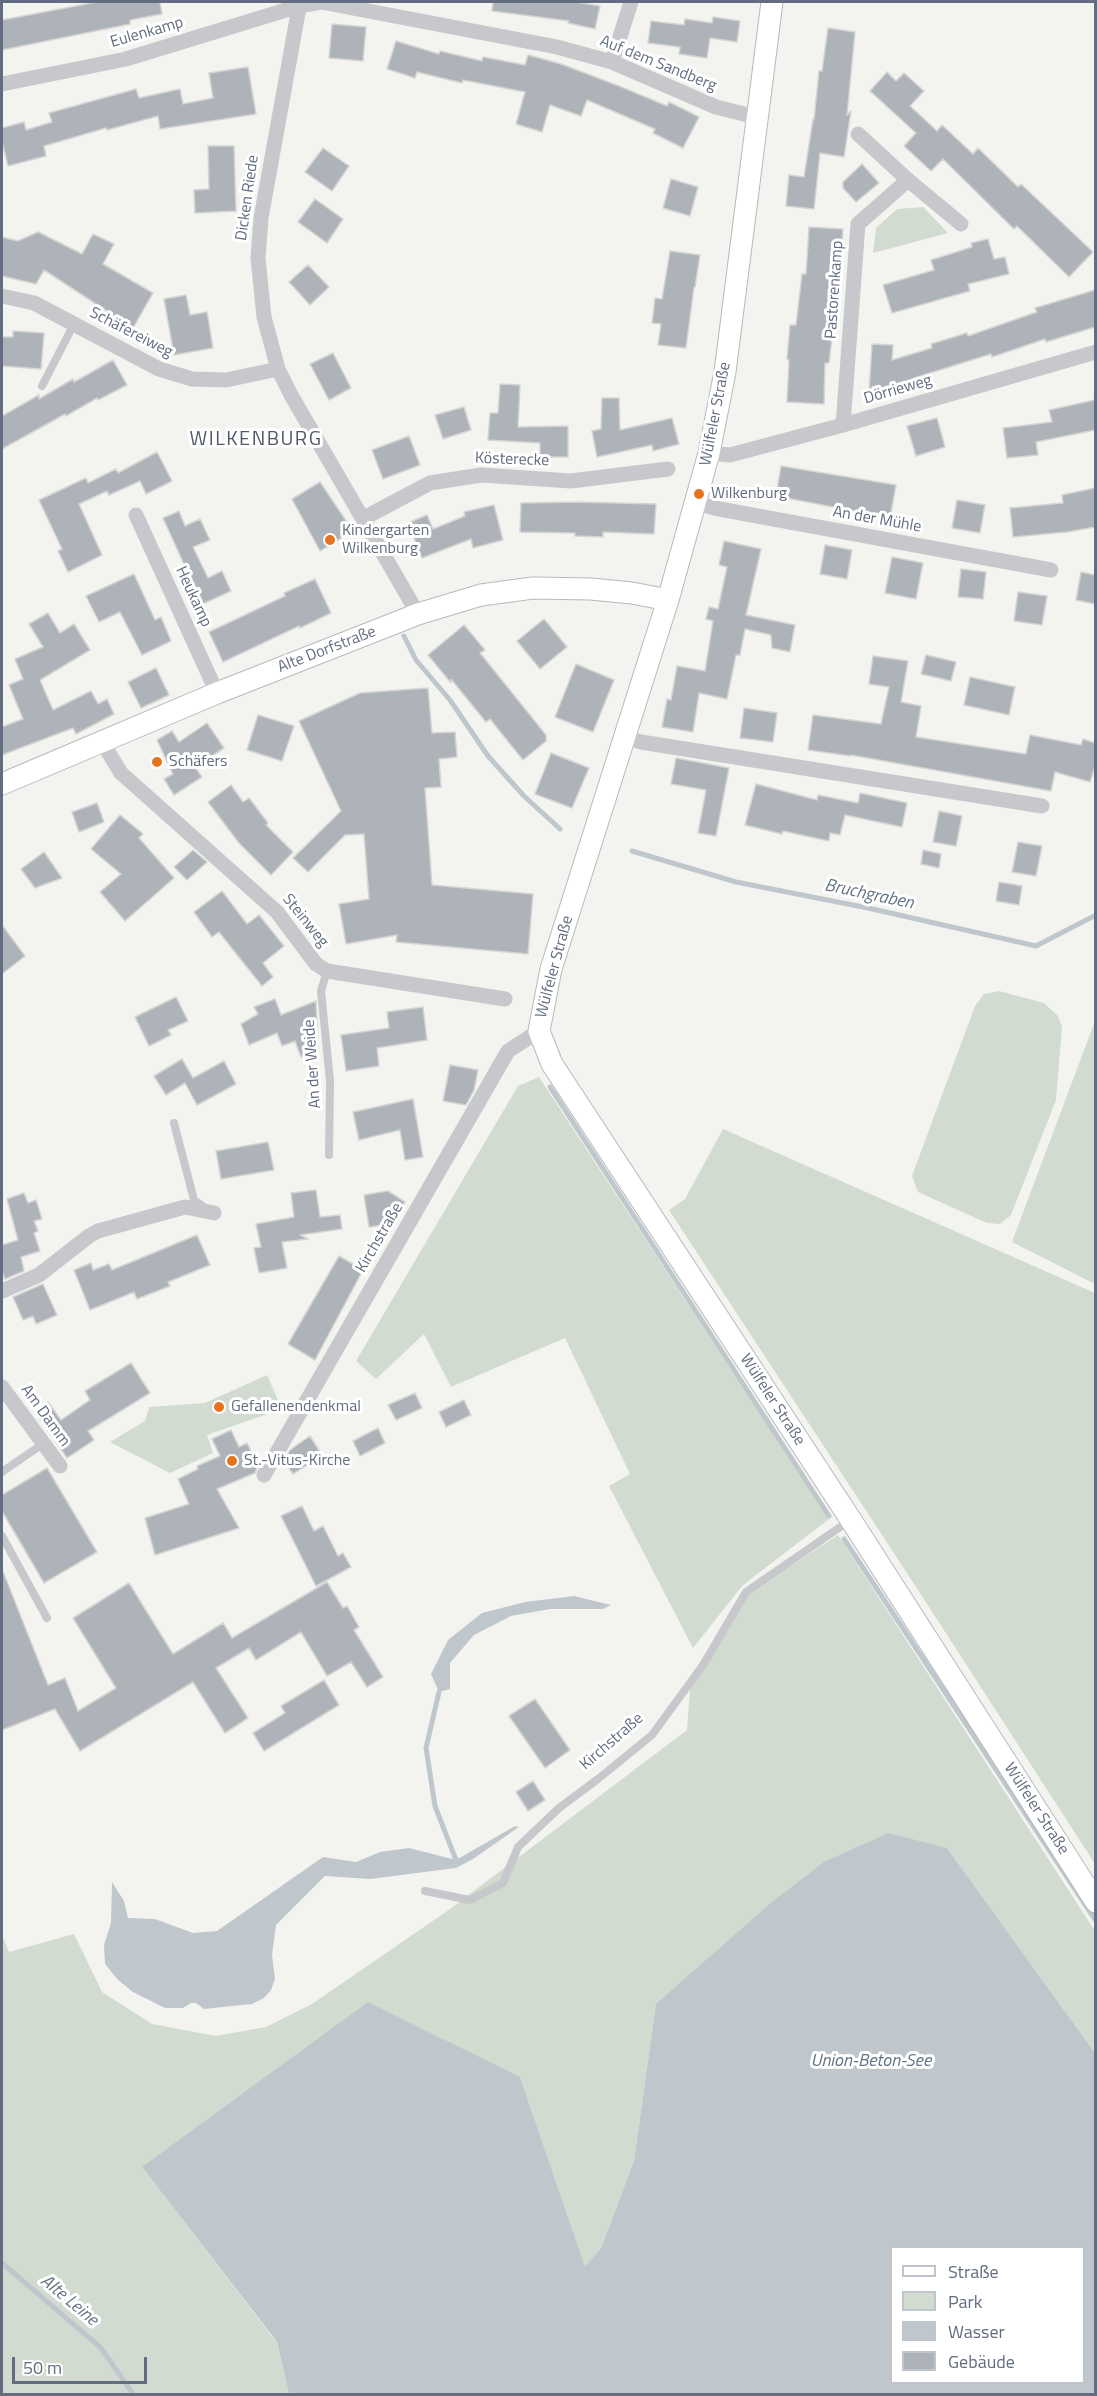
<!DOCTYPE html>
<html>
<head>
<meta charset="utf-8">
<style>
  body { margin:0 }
  #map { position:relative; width:1097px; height:2396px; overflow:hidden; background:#f3f4ef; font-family:"Titillium Web",sans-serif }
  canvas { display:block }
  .frame { position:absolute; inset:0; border:3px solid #626d81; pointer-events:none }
  .legend { position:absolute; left:890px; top:2246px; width:195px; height:138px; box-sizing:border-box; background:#fff; border:2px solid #c0c5cd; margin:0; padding:8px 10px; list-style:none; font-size:18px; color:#626d81 }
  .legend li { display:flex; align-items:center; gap:12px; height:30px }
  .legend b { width:30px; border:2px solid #c0c5cd }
  .scale { position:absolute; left:12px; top:2357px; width:135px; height:27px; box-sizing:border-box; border:3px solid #626d81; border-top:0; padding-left:8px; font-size:18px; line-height:21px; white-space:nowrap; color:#626d81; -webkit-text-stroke:4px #fff; paint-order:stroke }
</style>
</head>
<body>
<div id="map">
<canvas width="1097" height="2396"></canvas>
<div class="frame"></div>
<ul class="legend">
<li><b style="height:8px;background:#fff"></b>Straße</li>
<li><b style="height:16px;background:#d2dbd0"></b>Park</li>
<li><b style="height:16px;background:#bfc7cd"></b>Wasser</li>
<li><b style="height:16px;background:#aeb3b9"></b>Gebäude</li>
</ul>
<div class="scale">50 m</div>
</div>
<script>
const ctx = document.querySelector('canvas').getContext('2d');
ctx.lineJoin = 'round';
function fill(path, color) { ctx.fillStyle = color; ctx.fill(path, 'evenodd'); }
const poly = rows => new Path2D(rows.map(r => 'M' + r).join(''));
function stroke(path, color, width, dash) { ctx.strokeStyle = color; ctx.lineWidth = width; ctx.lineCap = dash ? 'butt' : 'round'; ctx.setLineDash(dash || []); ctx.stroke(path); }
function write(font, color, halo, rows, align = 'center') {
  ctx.font = font + ' "Titillium Web",sans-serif'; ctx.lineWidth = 6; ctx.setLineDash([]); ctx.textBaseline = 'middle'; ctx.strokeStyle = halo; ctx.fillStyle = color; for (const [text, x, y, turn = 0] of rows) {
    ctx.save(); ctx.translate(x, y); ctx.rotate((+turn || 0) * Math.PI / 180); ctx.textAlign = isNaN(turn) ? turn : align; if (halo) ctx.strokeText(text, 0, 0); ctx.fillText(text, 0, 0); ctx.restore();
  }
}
fill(poly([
  [923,207,948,233,873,253,876,228,897,209],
  [999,991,1044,1003,1058,1016,1062,1027,1056,1100,1011,1215,1000,1224,987,1223,918,1192,912,1176,975,1006,984,994],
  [1095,1021,1095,1284,1012,1242],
  [539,1077,829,1519,743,1585,693,1648,609,1486,630,1474,565,1338,451,1387,424,1334,376,1379,356,1361,518,1086],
  [723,1129,1095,1293,1095,1864,920,1593,669,1210,685,1199],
  [267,1375,282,1409,207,1435,213,1453,170,1473,110,1442,145,1421,149,1407,205,1403],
  [838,1535,1095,1931,1095,2053,947,1848,656,2004,634,2161,601,2248,585,2268,520,2077,142,2167,277,2343,289,2394,2,2394,2,1935,9,1952,74,1934,102,1992,152,2024,216,2036,266,2027,312,2004,450,1909,687,1730,690,1689,750,1593]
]), '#d2dbd0');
fill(poly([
  [574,1596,611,1605,603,1609,550,1609,511,1616,474,1635,450,1663,450,1689,439,1692,431,1674,448,1640,482,1613,525,1602],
  [515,1826,519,1827,473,1859,456,1868,370,1879,325,1876,276,1925,272,1955,275,1979,271,1990,264,1998,252,2004,204,2009,196,2003,191,2003,183,2008,165,2008,133,1992,118,1980,105,1964,104,1945,111,1923,112,1882,124,1901,128,1918,155,1919,193,1933,217,1931,323,1857,356,1862,380,1852,409,1848,456,1860],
  [888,1833,947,1848,1095,2053,1095,2394,289,2394,277,2342,142,2167,368,2002,520,2077,585,2267,601,2248,634,2161,656,2004,772,1902,824,1862],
  [892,2248,1084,2248,1084,2382,892,2382]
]), '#bfc7cd');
stroke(poly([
  [404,636,416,660,450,700,488,756,524,796,560,829],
  [632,851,736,882,868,908,1036,946,1096,915],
  [550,1087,829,1516],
  [844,1539,1096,1921],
  [439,1692,426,1748,435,1806,456,1860],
  [2,2263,101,2348,133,2394]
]), '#bfc7cd', 5);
const building = poly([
  [97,2,160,2,162,14,130,20,130,24,2,50,2,20,97,2],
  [493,2,576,2,600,6,595,29,568,23,569,21,492,11,493,2],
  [713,17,740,21,737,42,710,38,707,58,679,54,680,47,648,43,651,21,684,25,685,19,712,23,713,17],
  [332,24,366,27,363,61,329,58,332,24],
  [828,28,855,32,847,115,851,111,844,157,820,153,814,209,786,206,789,175,804,177,813,119,814,120,819,71,822,71,828,28],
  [396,41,439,54,440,51,482,61,483,57,525,65,528,55,561,64,619,86,667,106,669,102,699,117,683,148,653,133,655,129,587,100,581,116,550,105,542,132,516,124,525,92,463,80,462,83,417,72,415,78,387,69,396,41],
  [248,67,256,114,160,129,158,116,107,130,106,128,44,146,46,156,8,166,2,141,2,128,24,122,26,130,52,122,49,113,136,89,139,98,180,89,183,104,213,98,209,73,248,67],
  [887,72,896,81,904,73,924,91,910,106,937,131,942,125,973,154,978,148,1018,187,1021,184,1093,252,1069,277,1017,226,1014,229,943,159,931,171,904,146,916,133,870,91,887,72],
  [208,146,234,146,236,211,195,213,194,190,209,189,208,146],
  [323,148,349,166,332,191,305,172,323,148],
  [862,164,879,183,856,202,843,188,843,182,862,164],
  [671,179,698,187,690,216,663,208,671,179],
  [315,199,343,219,327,243,298,222,315,199],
  [809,227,843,229,840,261,834,260,828,328,833,329,829,363,825,363,824,404,787,402,789,360,787,359,790,325,796,325,802,274,806,274,809,227],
  [38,232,82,254,93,234,114,244,103,264,153,293,133,328,44,270,36,284,2,276,2,237,18,241,38,232],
  [988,239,994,259,1005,257,1009,274,968,284,970,291,892,313,883,285,934,270,931,260,972,247,971,243,988,239],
  [670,251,700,255,695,287,694,287,686,348,658,345,661,324,652,323,655,298,662,299,670,251],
  [308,265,329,287,310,305,289,282,308,265],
  [1095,290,1095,327,1046,342,1045,339,992,357,991,354,914,378,915,381,869,392,872,344,893,345,892,360,932,348,931,344,967,333,968,336,1037,312,1035,308,1095,290],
  [186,295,190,315,207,312,213,348,174,355,164,299,186,295],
  [13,331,44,333,41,369,2,366,2,337,13,337,13,331],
  [333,353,351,388,329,400,310,364,333,353],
  [113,360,127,385,98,400,97,398,66,416,65,414,2,449,2,416,39,395,39,399,73,379,74,382,113,360],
  [500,384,520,385,518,427,568,426,568,457,540,457,540,443,488,440,490,413,498,413,500,384],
  [602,398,619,398,620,430,672,418,679,444,653,451,652,445,597,457,592,431,601,429,602,398],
  [1095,400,1095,430,1036,442,1038,455,1007,458,1003,428,1052,422,1049,410,1095,400],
  [464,407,471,430,443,439,435,415,464,407],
  [937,418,945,447,916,456,907,426,937,418],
  [409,436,420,465,383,479,372,450,409,436],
  [157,452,172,481,146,494,140,481,109,495,107,491,79,504,102,555,68,572,58,551,62,549,39,500,86,478,88,483,116,469,118,473,157,452],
  [781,466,896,485,890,518,776,496,781,466],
  [320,482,353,531,320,551,292,499,320,482],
  [1095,488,1095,527,1067,532,1013,537,1010,508,1063,503,1062,495,1095,488],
  [957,500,985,505,980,533,952,528,957,500],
  [576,502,656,504,654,534,603,532,603,537,575,536,575,533,520,532,521,503,576,502],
  [494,505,503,540,473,548,471,539,422,558,408,523,427,515,433,529,465,516,464,512,494,505],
  [179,511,185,526,200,519,210,540,193,547,208,578,222,571,231,591,196,607,188,590,193,588,188,573,163,518,179,511],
  [724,541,761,549,746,615,795,625,790,652,772,648,771,635,745,629,740,655,736,655,727,699,699,693,693,732,662,727,667,699,671,700,677,666,705,671,713,621,706,619,709,607,718,609,727,567,719,565,724,541],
  [825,545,852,550,847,579,820,574,825,545],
  [892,557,923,563,916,599,885,593,892,557],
  [961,569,986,572,983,599,958,597,961,569],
  [1081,572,1095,575,1095,604,1076,600,1081,572],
  [134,574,155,620,161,617,171,641,142,655,120,612,99,622,86,596,134,574],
  [315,579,331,613,300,628,299,626,223,662,209,632,285,596,284,593,315,579],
  [1018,592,1047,596,1042,625,1014,621,1018,592],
  [48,613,60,633,74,624,90,650,40,680,53,710,91,691,98,704,107,699,114,714,76,734,73,728,2,755,2,727,23,719,9,685,23,679,15,659,43,647,29,624,48,613],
  [544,619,567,647,540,669,517,641,544,619],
  [464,625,485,650,480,653,546,735,546,741,523,760,490,719,486,722,451,679,451,683,428,655,464,625],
  [926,655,956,662,951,681,921,674,926,655],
  [873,656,908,661,901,702,921,706,916,737,1026,754,1030,735,1081,745,1083,739,1095,743,1095,766,1090,782,1055,772,1051,791,851,755,851,756,808,750,813,715,881,724,889,687,869,684,873,656],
  [576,664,614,680,593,732,555,717,576,664],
  [156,668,169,695,141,708,128,682,156,668],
  [970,677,1015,687,1009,715,964,705,970,677],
  [428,688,432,733,455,732,457,757,439,759,441,787,425,788,432,885,533,894,528,954,396,942,397,935,346,944,339,904,369,899,364,834,345,835,308,872,293,858,341,811,299,721,360,693,428,688],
  [744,708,777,713,773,742,740,738,744,708],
  [258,715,294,726,282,761,247,750,258,715],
  [207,723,224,748,195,767,202,777,174,795,164,779,173,774,157,740,172,731,179,742,207,723],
  [551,753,589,768,572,808,535,794,551,753],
  [676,758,729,768,716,836,698,833,706,790,671,784,676,758],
  [756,784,817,800,818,795,858,803,860,793,907,803,902,827,845,815,840,835,830,833,829,841,783,831,782,834,745,825,756,784],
  [231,785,243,802,249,798,268,823,266,825,293,852,271,875,239,843,208,802,231,785],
  [97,803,104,822,79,832,72,812,97,803],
  [939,811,962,816,956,846,933,842,939,811],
  [120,815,143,834,139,838,174,878,125,921,100,892,121,874,91,849,120,815],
  [1018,842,1042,846,1036,876,1012,872,1018,842],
  [193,850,207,862,187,880,174,867,193,850],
  [923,850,941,854,939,868,921,864,923,850],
  [44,852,62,878,35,888,21,869,44,852],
  [999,882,1022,886,1019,905,996,901,999,882],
  [222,891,247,924,259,915,284,946,263,963,273,977,262,986,219,932,212,937,194,912,222,891],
  [2,925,25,956,2,974,2,925],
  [176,997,188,1021,168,1030,171,1035,149,1046,135,1017,176,997],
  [275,999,281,1015,316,1001,318,1050,301,1057,295,1041,282,1046,277,1033,249,1045,241,1024,258,1014,254,1007,275,999],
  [423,1007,427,1040,377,1048,379,1066,346,1071,341,1035,389,1028,387,1012,423,1007],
  [182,1059,193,1078,224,1061,236,1084,197,1105,185,1083,166,1095,154,1076,182,1059],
  [450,1065,478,1070,474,1090,466,1105,443,1101,450,1065],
  [413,1099,423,1157,405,1160,400,1130,359,1140,353,1112,413,1099],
  [268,1142,274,1170,221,1179,216,1151,268,1142],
  [316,1190,320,1217,340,1215,342,1229,300,1235,308,1239,282,1242,287,1268,259,1273,254,1248,261,1247,256,1224,294,1217,291,1193,316,1190],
  [388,1191,405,1202,391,1224,369,1227,364,1195,388,1191],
  [24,1193,28,1203,36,1200,42,1219,34,1221,38,1231,34,1233,40,1251,21,1257,24,1271,5,1279,2,1271,2,1245,18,1240,7,1199,24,1193],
  [197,1235,210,1265,168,1282,170,1286,137,1299,134,1292,90,1310,74,1270,91,1263,93,1270,109,1264,112,1270,197,1235],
  [339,1256,363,1270,315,1360,288,1344,339,1256],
  [43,1284,57,1315,36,1324,33,1316,23,1320,13,1297,43,1284],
  [131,1363,150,1393,88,1431,94,1440,67,1458,35,1412,48,1402,61,1420,90,1400,85,1391,131,1363],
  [415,1393,422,1408,396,1420,388,1405,415,1393],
  [464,1400,471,1415,446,1427,439,1412,464,1400],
  [378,1428,385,1443,360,1456,353,1441,378,1428],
  [231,1430,239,1447,247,1443,258,1466,255,1473,217,1489,239,1528,155,1555,145,1518,189,1504,178,1479,198,1469,197,1466,220,1456,212,1439,231,1430],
  [310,1436,322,1455,293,1474,284,1461,290,1450,310,1436],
  [47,1468,97,1552,44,1583,2,1511,2,1495,47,1468],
  [302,1506,314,1531,323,1526,338,1556,343,1553,351,1567,316,1586,281,1516,302,1506],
  [2,1569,48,1685,65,1678,78,1711,116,1688,73,1618,129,1583,173,1654,223,1623,232,1638,327,1582,343,1608,347,1606,359,1627,354,1630,383,1677,367,1687,351,1662,327,1676,301,1632,256,1660,249,1648,216,1668,248,1718,225,1733,193,1682,80,1751,55,1709,2,1730,2,1569],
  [324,1680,339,1705,264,1751,253,1733,285,1713,281,1706,324,1680],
  [535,1699,570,1750,545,1768,509,1716,535,1699],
  [533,1781,545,1800,528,1811,516,1792,533,1781]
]);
fill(building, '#aeb3b9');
stroke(building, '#d4d5d2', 1.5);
const secondary = poly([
  [772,2,725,372,709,453,668,600,551,969,539,1031,552,1064,851,1520,1096,1902],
  [2,784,217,693,418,614,481,595,533,588,591,589,632,593,668,600]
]);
stroke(secondary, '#b6b9be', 23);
stroke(poly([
  [42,386,74,324],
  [327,971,321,991,330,1081,329,1155],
  [174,1123,194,1200,204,1207],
  [2,1472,44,1443],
  [2,1536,47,1618],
  [425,1891,470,1900,503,1883,518,1847,559,1808,598,1779,652,1735,703,1665,746,1592,849,1521]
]), '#c6c8cc', 8);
stroke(poly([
  [300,2,261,218,258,258,264,317,278,369,291,395,418,614],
  [612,62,631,2],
  [2,84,126,59,299,6,321,2,557,47,612,62,716,107,756,117],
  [858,134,908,180],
  [2,296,34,303,159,369,192,379,226,380,278,369],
  [843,425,858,224,908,180,961,224],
  [709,453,730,455,843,425,1096,352],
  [697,503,714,508,1051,570],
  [136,515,217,693],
  [364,518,430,483,481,475,571,481,668,469],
  [626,737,641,742,1042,806],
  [102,742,121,773,277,912,316,964,327,971,505,999],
  [2,1291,39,1275,89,1236,98,1231,185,1207,214,1213],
  [2,1387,60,1466],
  [264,1475,508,1051,539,1031]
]), '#c6c8cc', 15);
stroke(secondary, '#fff', 21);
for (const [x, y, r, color] of [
  [699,494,6,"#e5731e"],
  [330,540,6,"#e5731e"],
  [157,762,6,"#e5731e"],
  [219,1407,6,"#e5731e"],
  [232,1461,6,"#e5731e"]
]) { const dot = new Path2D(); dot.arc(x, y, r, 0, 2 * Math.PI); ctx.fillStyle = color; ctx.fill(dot); stroke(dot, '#fff', 2); }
write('16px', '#626d81', '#fff', [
  ["Eulenkamp",147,33,-16],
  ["Auf dem Sandberg",658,64,22],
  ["Dicken Riede",248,198,-82],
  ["Pastorenkamp",835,290,-86],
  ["Schäfereiweg",131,333,27],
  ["Dörrieweg",898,390,-16],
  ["Wülfeler Straße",716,414,-79],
  ["Kösterecke",512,460,2],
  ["An der Mühle",877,520,10],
  ["Heukamp",193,597,65],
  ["Alte Dorfstraße",327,650,-21],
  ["Steinweg",305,921,51],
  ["Wülfeler Straße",555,967,-75],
  ["An der Weide",313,1064,-94],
  ["Kirchstraße",380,1238,-60],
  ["Wülfeler Straße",772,1400,57],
  ["Am Damm",45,1416,54],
  ["Kirchstraße",612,1742,-41],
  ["Wülfeler Straße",1036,1809,57]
]);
write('16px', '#626d81', '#fff', [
  ["Wilkenburg",711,494],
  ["Kindergarten",342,531],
  ["Wilkenburg",342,549],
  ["Schäfers",169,762],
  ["Gefallenendenkmal",231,1407],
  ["St.-Vitus-Kirche",244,1461]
], 'left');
write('italic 18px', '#637585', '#fff', [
  ["Bruchgraben",869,895,12],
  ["Union-Beton-See",871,2062],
  ["Alte Leine",69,2301,40]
]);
ctx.letterSpacing = '1.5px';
write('20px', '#505866', '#fff', [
  ["WILKENBURG",256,440]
]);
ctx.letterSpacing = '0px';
</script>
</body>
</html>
